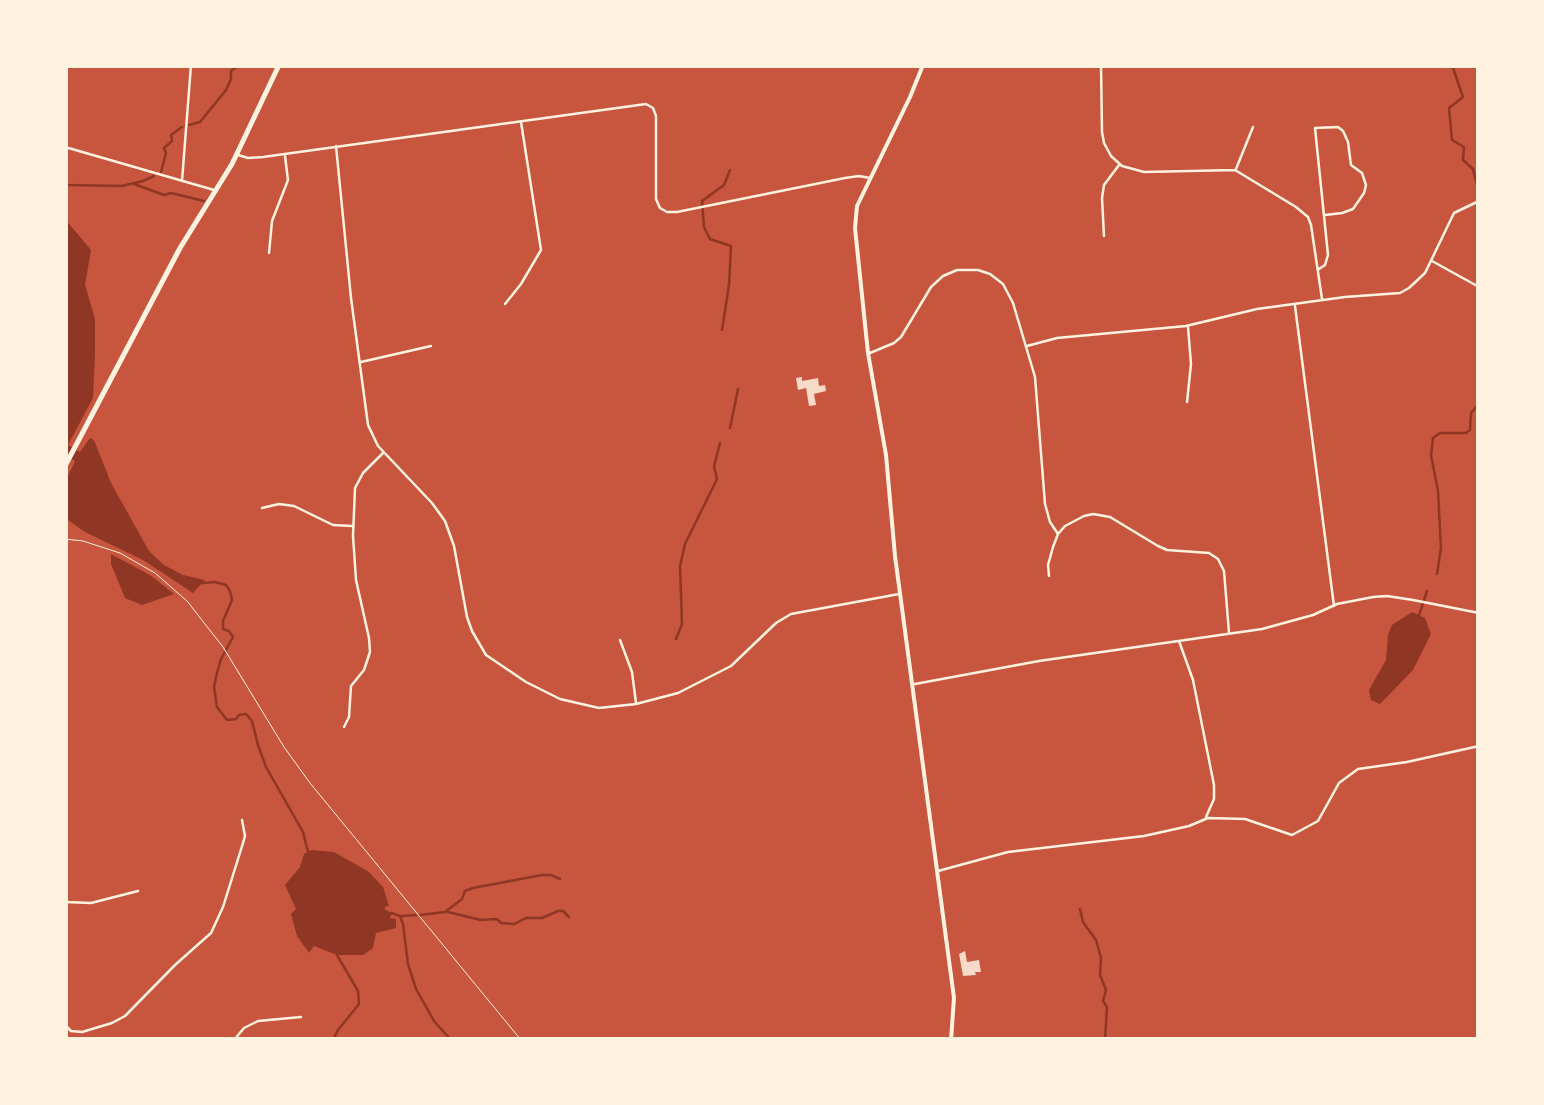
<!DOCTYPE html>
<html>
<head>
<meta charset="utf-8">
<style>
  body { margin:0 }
  #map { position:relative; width:1544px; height:1105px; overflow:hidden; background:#c8553d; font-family:Arial,sans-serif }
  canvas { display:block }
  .frame { position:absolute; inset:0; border:68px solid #fff3e0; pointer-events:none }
</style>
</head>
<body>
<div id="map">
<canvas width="1544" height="1105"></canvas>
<div class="frame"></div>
</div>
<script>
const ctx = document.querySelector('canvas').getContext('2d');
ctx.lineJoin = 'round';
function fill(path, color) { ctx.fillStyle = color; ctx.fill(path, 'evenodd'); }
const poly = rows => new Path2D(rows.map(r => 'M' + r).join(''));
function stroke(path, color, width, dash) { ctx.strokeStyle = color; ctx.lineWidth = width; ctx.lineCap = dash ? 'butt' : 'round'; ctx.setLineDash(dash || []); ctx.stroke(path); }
fill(poly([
  [65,219,91,250,85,285,95,319,95,354,93,398,68,445,80,452,90,438,94,440,111,483,149,551,164,565,183,575,205,580,193,593,143,560,85,532,65,518,65,482,75,461,65,455],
  [111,554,150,575,174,594,142,605,125,598,111,564],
  [1412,612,1425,618,1431,634,1413,670,1380,704,1371,700,1369,690,1386,660,1388,635,1392,625],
  [311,850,334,852,369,872,383,887,389,906,386,906,384,909,392,913,390,918,396,919,396,928,376,933,373,948,363,955,337,955,314,946,309,953,297,936,291,914,296,909,285,885,300,867,304,854]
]), '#8f3625');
stroke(poly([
  [1452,65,1463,97,1449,108,1452,140,1464,147,1463,160,1473,169,1479,193],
  [189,125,200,122,226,90,231,79,231,71,239,65],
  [161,172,166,153,164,148,172,141,171,135,182,127],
  [134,184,164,195,171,193,204,201],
  [65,185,122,186,143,181,154,176],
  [722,330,729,285,731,246,710,239,704,227,702,201,724,185,730,170],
  [730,428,738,389],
  [1437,574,1441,548,1438,491,1431,455,1433,438,1440,433,1466,433,1470,430,1471,413,1479,404],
  [202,583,215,582,226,585,230,591,232,600,223,621,223,629,229,631,233,637,221,659,217,673,214,687,217,707,227,720,236,719,239,715,246,714,252,721,258,745,266,767,303,832,308,852],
  [1419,615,1427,591],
  [676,639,682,624,680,566,685,544,717,479,714,466,720,443],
  [1080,909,1083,922,1096,940,1101,958,1100,975,1106,990,1103,1001,1107,1007,1105,1040],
  [448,912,481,920,497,919,501,923,514,924,526,918,542,918,558,911,563,911,569,917],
  [392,913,400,916,403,924,408,964,416,989,434,1021,451,1040],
  [420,915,445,912,462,899,465,891,473,888,542,875,551,875,560,879],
  [402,916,416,915],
  [333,1040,338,1030,359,1004,358,991,337,955]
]), '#8f3625', 2.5);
fill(poly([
  [802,377,802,381,818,378,819,386,825,385,826,391,814,394,816,405,809,406,806,388,798,390,796,378],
  [965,951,967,962,979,960,981,972,975,972,976,975,963,976,959,954]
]), '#f7dbc8');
stroke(poly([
  [65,539,83,541,120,553,155,573,187,601,223,647,284,747,310,783,521,1040]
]), '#fff3e0', 1);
stroke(poly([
  [1101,65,1102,132,1104,143,1111,156,1122,166,1144,172,1235,170,1296,207,1308,217,1311,225,1322,299],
  [336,146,351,298,368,425,378,446,432,503,445,521,454,546,467,617,472,631,486,655,526,682,560,699,599,708,636,704,678,693,731,666,776,623,791,614,899,594],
  [65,147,214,190],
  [238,155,248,158,263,157,646,104,653,108,656,116,656,199,660,208,667,212,677,212,845,178,859,176,870,178],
  [1236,169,1253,127],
  [182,181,191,65],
  [1104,236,1102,198,1104,185,1119,165],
  [269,253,272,221,288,180,285,156],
  [1432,261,1479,287],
  [1319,269,1325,265,1328,255,1315,128,1338,127,1343,131,1348,142,1351,165,1362,173,1366,185,1364,193,1353,209,1342,213,1325,215],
  [505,304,521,284,541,250,521,122],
  [1295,306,1334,606],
  [1027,346,1057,338,1186,326,1257,309,1345,297,1400,293,1409,288,1425,273,1454,213,1479,201],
  [870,353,894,343,901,337,931,287,943,276,957,270,978,270,990,274,1003,284,1013,303,1035,377,1045,504,1050,522,1058,534],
  [361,362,431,346],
  [1187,402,1191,364,1188,327],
  [262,508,279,504,294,506,333,525,352,526],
  [1049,576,1048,565,1053,547,1058,534,1065,526,1084,516,1093,514,1110,517,1158,546,1167,550,1209,553,1218,559,1224,571,1229,633],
  [620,640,632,672,636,703],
  [1179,641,1193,680,1214,785,1214,799,1206,817],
  [915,684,1039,661,1262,629,1313,615,1337,604,1373,597,1387,596,1413,600,1479,613],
  [344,727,349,717,351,686,364,670,370,652,369,638,356,580,353,536,355,488,363,473,383,453],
  [938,871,1008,852,1144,836,1189,826,1208,818,1245,819,1292,835,1318,821,1339,783,1358,769,1407,762,1479,746],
  [65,902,91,903,138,891],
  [65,1025,71,1031,82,1032,112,1023,125,1016,175,965,211,933,223,907,243,843,245,836,242,820],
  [234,1040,244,1028,258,1021,301,1017]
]), '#fff3e0', 2.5);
stroke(poly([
  [923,65,910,97,857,206,855,228,868,353,886,455,895,556,954,998,951,1040]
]), '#fff3e0', 4);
stroke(poly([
  [65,466,180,248,232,164,279,65]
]), '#fff3e0', 5);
</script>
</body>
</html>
